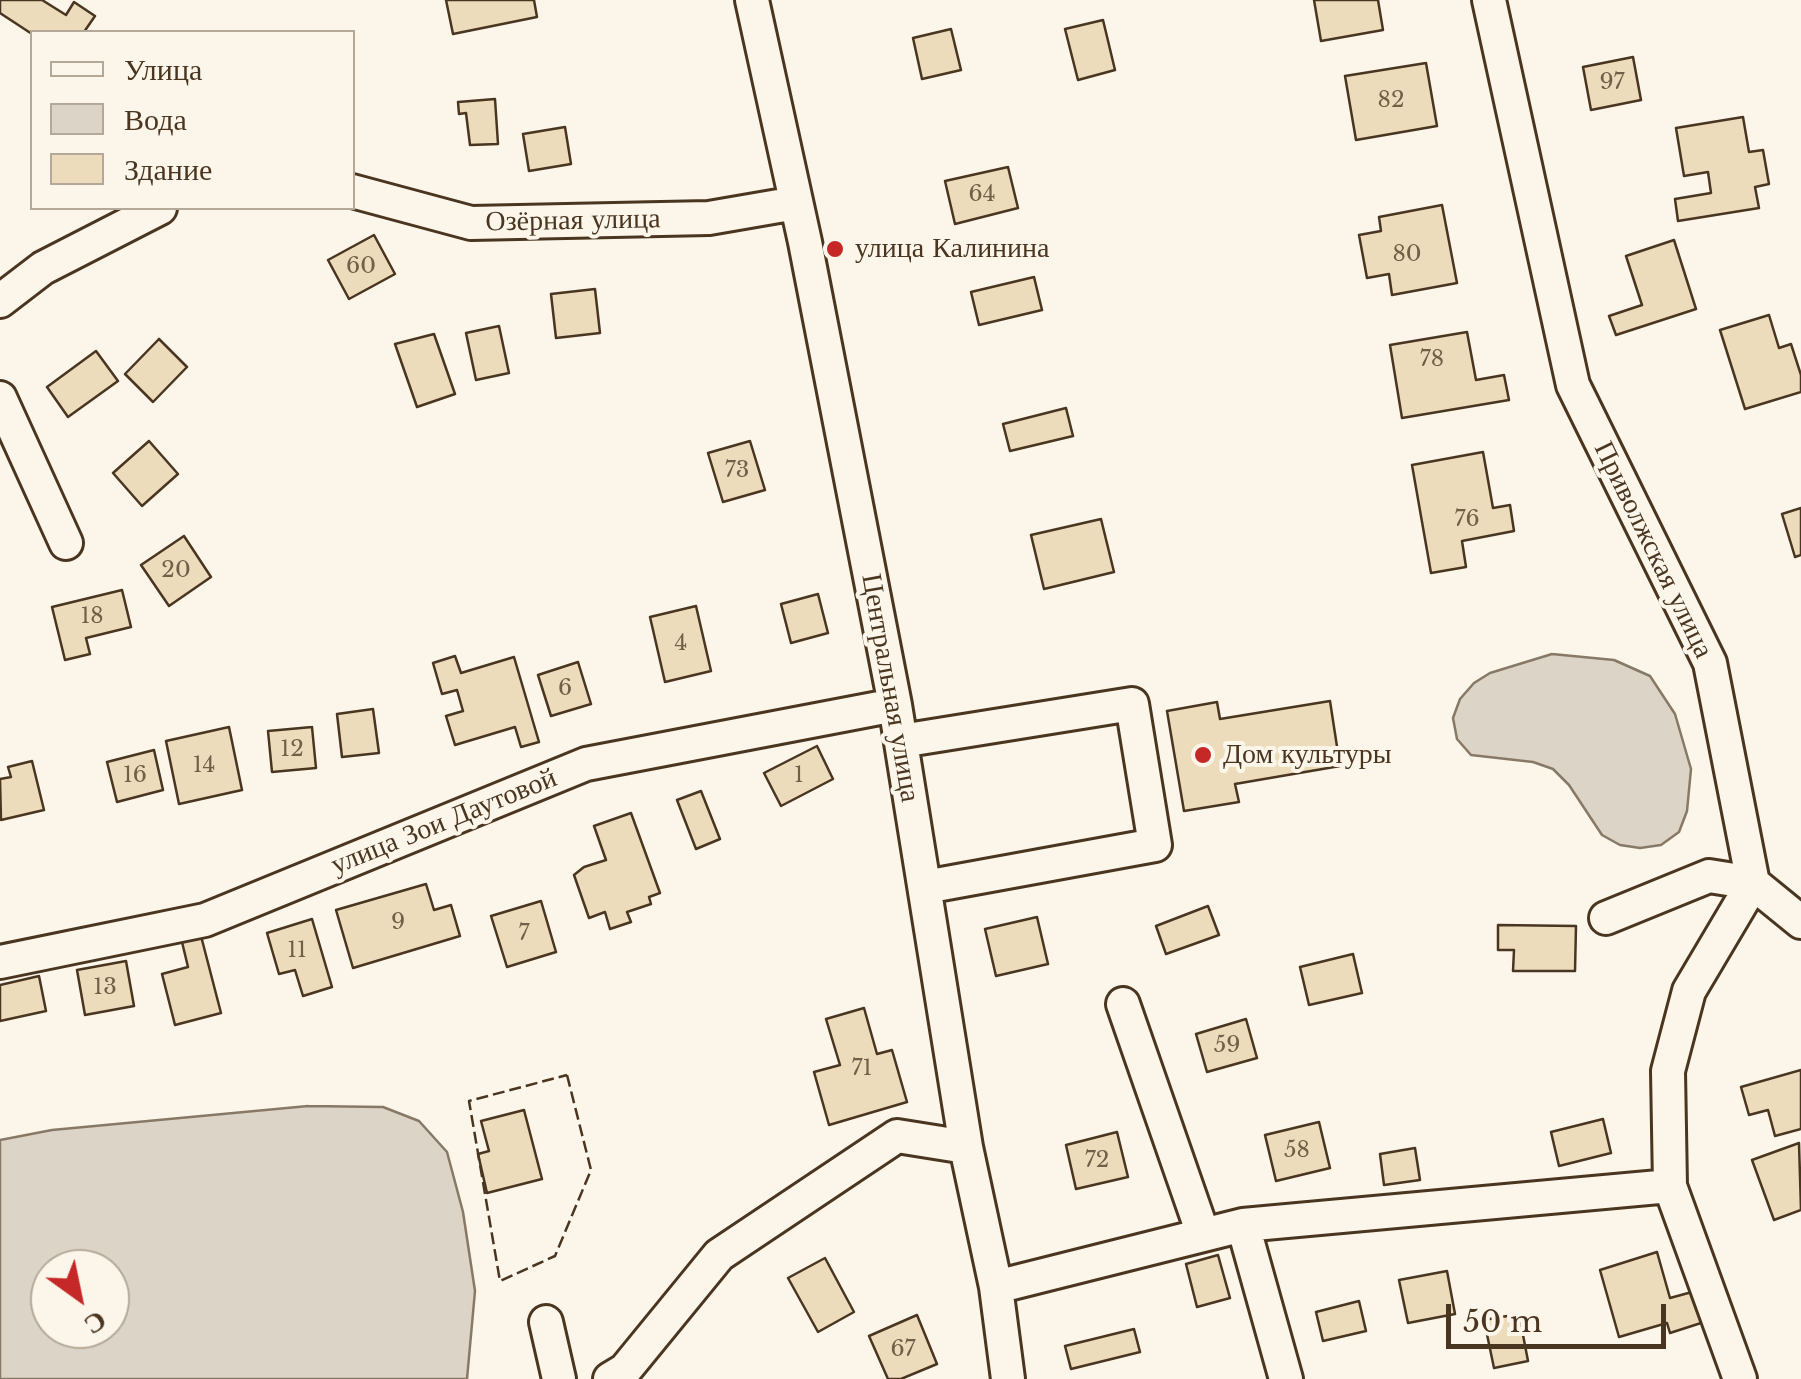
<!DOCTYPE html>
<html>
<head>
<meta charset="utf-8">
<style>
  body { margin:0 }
  #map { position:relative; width:1801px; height:1379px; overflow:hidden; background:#fbf6e9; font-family:"Libre Baskerville",serif }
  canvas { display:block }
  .legend { position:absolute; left:30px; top:30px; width:325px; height:180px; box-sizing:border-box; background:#fbf6e9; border:2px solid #b4a999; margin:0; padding:12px 18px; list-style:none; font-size:30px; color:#4a3520 }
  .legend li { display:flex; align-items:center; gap:20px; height:50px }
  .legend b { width:50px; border:2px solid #b4a999 }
  .north { position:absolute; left:30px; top:1249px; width:100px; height:100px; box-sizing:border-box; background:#fbf6e9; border:2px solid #b4a999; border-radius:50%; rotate:147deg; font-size:28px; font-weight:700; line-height:40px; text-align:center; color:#4a3520 }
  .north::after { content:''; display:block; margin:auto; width:35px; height:45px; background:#c62828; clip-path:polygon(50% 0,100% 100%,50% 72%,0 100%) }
  .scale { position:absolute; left:1446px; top:1304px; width:220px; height:45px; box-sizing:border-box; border:5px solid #4a3520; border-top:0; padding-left:12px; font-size:30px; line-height:35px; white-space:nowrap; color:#4a3520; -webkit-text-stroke:8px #fbf6e9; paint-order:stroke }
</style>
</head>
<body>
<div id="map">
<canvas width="1801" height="1379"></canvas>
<ul class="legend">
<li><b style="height:12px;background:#fbf6e9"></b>Улица</li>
<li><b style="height:28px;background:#dcd4c6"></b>Вода</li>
<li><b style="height:28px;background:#ecdcbc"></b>Здание</li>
</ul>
<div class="north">С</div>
<div class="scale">50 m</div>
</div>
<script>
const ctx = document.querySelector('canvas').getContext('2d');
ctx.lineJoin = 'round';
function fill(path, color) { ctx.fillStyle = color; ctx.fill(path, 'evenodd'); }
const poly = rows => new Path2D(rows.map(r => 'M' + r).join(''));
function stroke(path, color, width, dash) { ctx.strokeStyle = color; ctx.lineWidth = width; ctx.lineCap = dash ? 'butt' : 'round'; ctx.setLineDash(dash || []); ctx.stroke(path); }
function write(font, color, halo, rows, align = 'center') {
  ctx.font = font + ' "Libre Baskerville",serif'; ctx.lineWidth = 8; ctx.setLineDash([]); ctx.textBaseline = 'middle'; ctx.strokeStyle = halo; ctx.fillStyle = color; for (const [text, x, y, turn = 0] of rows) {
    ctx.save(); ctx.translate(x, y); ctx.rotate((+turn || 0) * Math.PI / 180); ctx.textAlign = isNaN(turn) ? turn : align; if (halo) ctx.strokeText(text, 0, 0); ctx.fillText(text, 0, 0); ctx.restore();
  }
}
const water = poly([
  [1552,654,1614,660,1650,676,1675,714,1691,769,1687,811,1679,832,1661,845,1640,848,1620,845,1602,835,1569,785,1553,769,1533,762,1471,755,1457,739,1453,718,1460,699,1474,683,1490,673,1552,654],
  [308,1106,383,1107,419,1121,447,1152,463,1212,475,1291,467,1379,0,1379,0,1140,52,1130,308,1106],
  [50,1269,110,1269,110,1329,50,1329,50,1269]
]);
fill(water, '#dcd4c6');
stroke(water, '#887966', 2.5);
const building = poly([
  [0,0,42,0,66,15,74,2,95,16,84,32,32,34,0,13,0,0],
  [446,0,534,0,537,17,453,34,446,0],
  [1314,0,1378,0,1383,30,1321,41,1314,0],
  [1103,20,1115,70,1078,80,1065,29,1103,20],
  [951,29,961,70,922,79,913,38,951,29],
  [1633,57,1641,100,1591,110,1583,67,1633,57],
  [1426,63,1437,126,1356,140,1345,76,1426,63],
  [495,99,498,144,470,145,466,113,459,114,458,102,495,99],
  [1743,117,1749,152,1763,150,1769,184,1755,187,1759,208,1678,221,1675,199,1711,193,1708,172,1684,176,1676,128,1743,117],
  [565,127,571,164,529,171,523,134,565,127],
  [1008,167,1018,208,955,224,945,181,1008,167],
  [1442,205,1457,283,1392,295,1389,274,1367,278,1359,235,1381,231,1379,217,1442,205],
  [374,235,395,274,349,299,328,260,374,235],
  [1674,240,1696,309,1616,335,1609,316,1642,305,1626,256,1674,240],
  [1034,277,1042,310,979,325,971,292,1034,277],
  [595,289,600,333,556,338,551,294,595,289],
  [1769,315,1779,348,1791,344,1801,375,1801,392,1745,409,1720,330,1769,315],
  [499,326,509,373,476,380,466,333,499,326],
  [1467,332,1476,380,1504,375,1509,400,1402,418,1390,345,1467,332],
  [434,334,455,394,417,407,395,344,434,334],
  [159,339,187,367,153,402,125,374,159,339],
  [96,351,118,381,68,417,47,387,96,351],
  [1066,408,1073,436,1010,451,1003,424,1066,408],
  [149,441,178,474,142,506,113,473,149,441],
  [750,441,765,490,723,502,708,453,750,441],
  [1483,452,1493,508,1510,505,1514,531,1462,541,1466,567,1431,573,1412,465,1483,452],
  [1801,508,1801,555,1795,557,1782,514,1801,508],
  [1101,519,1114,572,1044,589,1031,535,1101,519],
  [184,536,211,577,169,606,141,565,184,536],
  [122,590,131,627,86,638,90,654,65,660,52,607,122,590],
  [818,594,828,633,791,643,781,604,818,594],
  [696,606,711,671,665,682,650,617,696,606],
  [455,656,461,673,514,657,539,742,521,747,515,727,455,745,446,716,463,711,457,690,442,694,433,663,455,656],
  [578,662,591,704,551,716,538,675,578,662],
  [1330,701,1340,766,1235,784,1239,802,1184,811,1167,711,1217,702,1220,719,1330,701],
  [373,709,379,753,342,757,337,714,373,709],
  [229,727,242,790,179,804,166,741,229,727],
  [312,727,316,768,272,772,268,731,312,727],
  [817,746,833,779,781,806,764,773,817,746],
  [154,750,163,790,117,802,107,762,154,750],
  [32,761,44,810,1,820,0,779,11,777,8,767,32,761],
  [701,791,720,839,696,849,677,800,701,791],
  [631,813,660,893,649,897,651,904,627,912,631,922,610,929,605,912,589,918,574,875,584,867,606,860,594,826,631,813],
  [426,884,434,910,451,905,460,936,353,968,336,910,426,884],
  [541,901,556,952,507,967,491,916,541,901],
  [1208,906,1219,935,1166,954,1156,926,1208,906],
  [1037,917,1048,964,996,976,985,929,1037,917],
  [312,919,332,987,303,996,295,970,279,974,267,933,312,919],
  [1498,925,1576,926,1575,971,1513,971,1514,950,1498,950,1498,925],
  [201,936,221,1013,175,1025,162,974,188,967,182,942,201,936],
  [1353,954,1362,993,1309,1005,1300,967,1353,954],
  [126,961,134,1006,85,1015,77,970,126,961],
  [39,976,46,1011,0,1021,0,985,39,976],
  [864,1008,877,1054,892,1050,907,1102,829,1125,814,1072,840,1065,826,1019,864,1008],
  [1246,1019,1257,1058,1207,1072,1196,1034,1246,1019],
  [1801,1070,1801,1129,1775,1136,1768,1110,1749,1115,1741,1087,1801,1070],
  [524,1110,542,1179,487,1193,478,1154,489,1151,481,1121,524,1110],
  [1603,1119,1611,1153,1559,1166,1551,1132,1603,1119],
  [1319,1122,1330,1168,1276,1181,1265,1135,1319,1122],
  [1117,1132,1128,1177,1076,1189,1066,1145,1117,1132],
  [1799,1143,1801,1210,1774,1220,1752,1160,1799,1143],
  [1415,1148,1420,1180,1384,1185,1380,1154,1415,1148],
  [1657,1252,1670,1298,1692,1292,1701,1323,1670,1333,1667,1323,1619,1337,1600,1270,1657,1252],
  [1218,1255,1230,1298,1197,1307,1186,1264,1218,1255],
  [825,1258,854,1312,818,1332,788,1278,825,1258],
  [1447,1271,1455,1314,1408,1323,1399,1280,1447,1271],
  [1359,1301,1366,1331,1323,1341,1316,1312,1359,1301],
  [1519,1314,1528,1361,1494,1368,1484,1320,1519,1314],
  [917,1315,937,1364,901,1379,888,1379,869,1336,917,1315],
  [1134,1329,1140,1352,1071,1369,1065,1346,1134,1329]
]);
fill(building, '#ecdcbc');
stroke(building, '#4a3520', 2.5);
const minor = poly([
  [752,0,805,242,895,705,966,1147,996,1287,1008,1379],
  [1489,0,1573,385,1710,663,1753,883,1689,991,1668,1071,1670,1186,1740,1379],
  [352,191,471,223,709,218,796,203],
  [0,301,43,268,160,208],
  [0,398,66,543],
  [901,741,1132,704,1155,845,925,887],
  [1606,918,1709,876,1753,883,1801,922],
  [0,962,205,920,586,764,895,705],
  [1123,1004,1203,1234],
  [1243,1225,1286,1379],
  [996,1287,1243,1225,1670,1186],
  [546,1322,559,1379],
  [610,1379,625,1370,719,1255,897,1136,966,1147]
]);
stroke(minor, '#4a3520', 38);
stroke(minor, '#fbf6e9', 32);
stroke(poly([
  [567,1075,591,1170,555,1256,500,1281,469,1101,567,1075]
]), '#4a3520', 2.5, [12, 5]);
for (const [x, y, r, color] of [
  [835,249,10,"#c62828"],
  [1203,755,10,"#c62828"]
]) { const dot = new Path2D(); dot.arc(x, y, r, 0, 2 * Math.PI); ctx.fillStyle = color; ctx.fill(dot); stroke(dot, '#fbf6e9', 4); }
write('22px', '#725f47', null, [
  ["97",1612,83],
  ["82",1391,101],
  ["64",982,195],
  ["80",1407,255],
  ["60",361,267],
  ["78",1432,360],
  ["73",737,471],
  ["76",1467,520],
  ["20",176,571],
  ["18",92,617],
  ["4",681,644],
  ["6",565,689],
  ["12",292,750],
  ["14",204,766],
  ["16",135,776],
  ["1",799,776],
  ["9",398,923],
  ["7",524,934],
  ["11",297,951],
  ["13",105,988],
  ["59",1227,1046],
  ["71",862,1069],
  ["58",1297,1151],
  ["72",1097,1161],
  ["67",903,1350]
]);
write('28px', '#4a3520', '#fbf6e9', [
  ["Озёрная улица",573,221,-1],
  ["Приволжская улица",1653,550,64],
  ["Центральная улица",890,688,80],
  ["улица Зои Даутовой",444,822,-22]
]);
write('28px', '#4a3520', '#fbf6e9', [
  ["улица Калинина",855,249],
  ["Дом культуры",1223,755]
], 'left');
</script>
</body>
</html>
